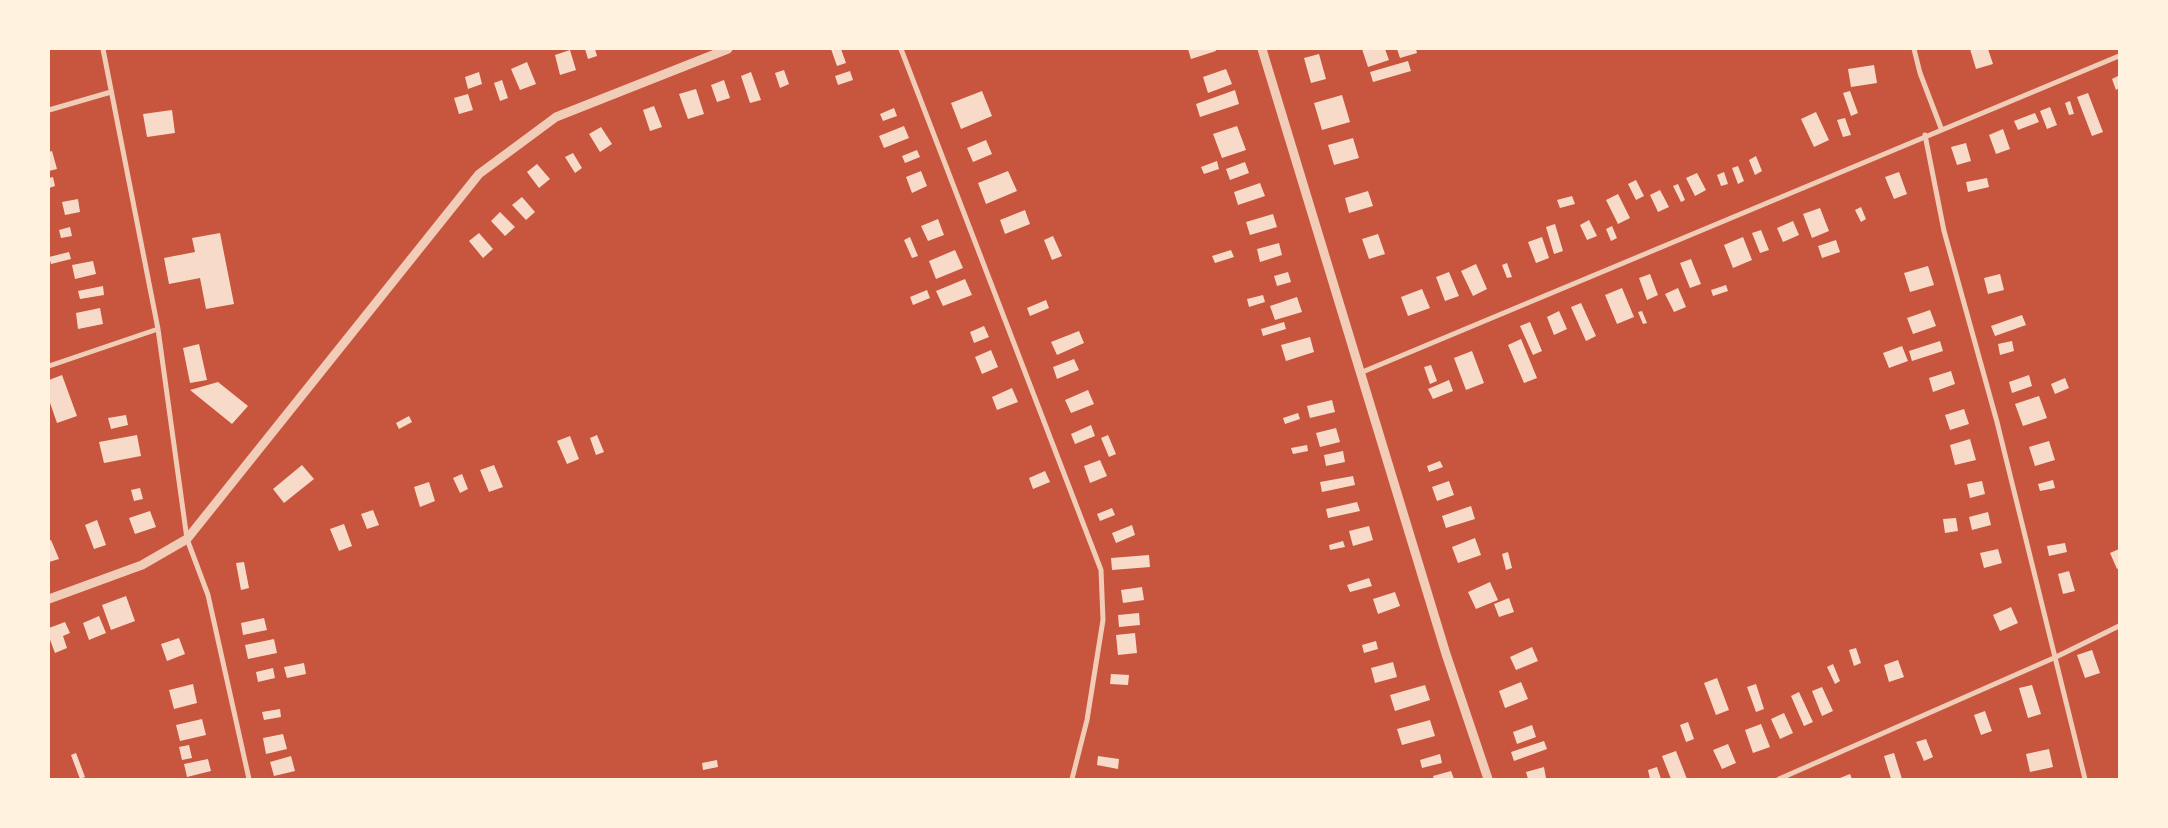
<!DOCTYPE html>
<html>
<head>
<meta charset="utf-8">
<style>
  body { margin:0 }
  #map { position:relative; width:2168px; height:828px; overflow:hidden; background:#c8553d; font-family:"Open Sans",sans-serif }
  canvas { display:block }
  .frame { position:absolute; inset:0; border:50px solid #fff3e0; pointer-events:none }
</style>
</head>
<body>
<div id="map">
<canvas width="2168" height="828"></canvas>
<div class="frame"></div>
</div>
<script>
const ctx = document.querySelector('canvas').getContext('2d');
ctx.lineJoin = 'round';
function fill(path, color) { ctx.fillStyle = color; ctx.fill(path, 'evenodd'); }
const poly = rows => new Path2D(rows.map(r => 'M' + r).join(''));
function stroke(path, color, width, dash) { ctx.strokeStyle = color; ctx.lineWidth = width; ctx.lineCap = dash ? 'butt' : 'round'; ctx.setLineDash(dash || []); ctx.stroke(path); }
fill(poly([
  [585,49,595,49,597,56,588,59],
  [831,49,841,49,846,63,837,66],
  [1188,49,1215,49,1216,51,1191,59],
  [1362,49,1385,49,1389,60,1368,67],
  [1397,49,1416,49,1417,53,1400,58],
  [1970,49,1988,49,1993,64,1976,69],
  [570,50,576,70,560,75,555,55],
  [1319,54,1326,79,1311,83,1304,58],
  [1408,61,1411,71,1373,82,1370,72],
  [527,62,536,84,520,90,511,69],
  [1874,65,1877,83,1851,87,1848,69],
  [1226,69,1232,84,1208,93,1203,77],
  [784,70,789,84,780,88,775,73],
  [850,71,853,80,838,85,835,76],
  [479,72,482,84,468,89,465,77],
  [751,72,761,100,750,103,741,76],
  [2118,76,2119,88,2116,90,2112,79],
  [502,80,508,98,500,101,494,83],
  [724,80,730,98,717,102,711,85],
  [696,89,704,114,688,119,679,94],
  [1235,90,1239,104,1200,117,1196,104],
  [982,91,992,116,961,129,951,103],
  [1850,91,1858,113,1851,116,1843,93],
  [2088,93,2103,132,2092,136,2077,97],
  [468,94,473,110,459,114,454,98],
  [1342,95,1350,122,1322,130,1314,103],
  [2070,101,2074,114,2069,115,2065,103],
  [654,106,662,127,650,131,643,110],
  [2050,107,2057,125,2047,129,2040,111],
  [894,108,897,116,883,121,880,114],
  [172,110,175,133,147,137,143,114],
  [1816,112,1829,140,1814,147,1801,119],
  [2035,113,2039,122,2018,130,2014,121],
  [1845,118,1851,135,1843,137,1837,120],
  [904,126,909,138,884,148,879,136],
  [1237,126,1246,150,1222,158,1213,134],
  [601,127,612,144,600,152,589,134],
  [2003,129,2010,149,1996,154,1989,135],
  [1353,138,1359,158,1334,165,1328,145],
  [986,140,992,154,973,162,967,148],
  [1966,143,1971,161,1957,165,1951,147],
  [917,150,920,157,905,163,902,156],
  [52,151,57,169,49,171,49,152],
  [573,153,582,168,575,173,565,157],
  [1756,156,1762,171,1755,175,1749,160],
  [1217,161,1219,169,1204,174,1201,167],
  [1245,162,1249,173,1230,180,1226,169],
  [537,164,550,179,539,188,527,172],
  [1738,166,1744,181,1738,184,1732,168],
  [921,171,927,186,912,193,906,177],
  [1008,171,1017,191,986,204,978,183],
  [1724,172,1728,184,1721,186,1717,175],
  [1899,172,1907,194,1894,199,1885,177],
  [1697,173,1706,190,1695,196,1686,178],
  [53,177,55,186,49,188,49,178],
  [1987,178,1989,187,1968,192,1966,182],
  [1636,180,1644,196,1636,200,1628,184],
  [1260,183,1265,196,1238,205,1234,192],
  [1678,184,1685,200,1681,202,1673,186],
  [1660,190,1669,207,1658,212,1650,195],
  [1368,191,1373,206,1349,213,1345,198],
  [1618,194,1630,218,1618,224,1606,200],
  [1572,196,1575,204,1560,208,1557,200],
  [522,197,535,212,526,220,512,205],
  [78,199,80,212,65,215,62,202],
  [1861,207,1866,219,1861,222,1855,210],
  [1820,208,1829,231,1812,238,1803,214],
  [1025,210,1030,224,1005,234,1000,220],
  [500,212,515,227,505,236,491,221],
  [1273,214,1277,227,1250,235,1246,222],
  [938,219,944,235,928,241,921,226],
  [1589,220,1597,236,1587,240,1580,225],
  [1793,221,1799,235,1783,242,1777,228],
  [1555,224,1563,251,1554,254,1546,227],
  [1612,226,1617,238,1611,241,1606,229],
  [70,227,72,236,61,238,59,230],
  [1761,230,1769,250,1760,253,1752,233],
  [220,233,234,304,206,309,200,278,169,284,164,258,195,252,192,238],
  [479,233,493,249,483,258,469,241],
  [1378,234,1385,254,1369,259,1362,239],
  [1053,236,1062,256,1052,260,1044,240],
  [910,237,918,256,912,258,904,240],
  [1542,237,1549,258,1536,263,1528,242],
  [1743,237,1752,260,1733,268,1724,245],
  [1836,240,1840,252,1822,258,1818,246],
  [1279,243,1282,255,1260,262,1257,249],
  [955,250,963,268,936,279,929,261],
  [1231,250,1234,257,1215,263,1212,256],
  [69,252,71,259,51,264,49,257],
  [1691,259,1701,284,1690,288,1680,263],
  [93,261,96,274,75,279,72,265],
  [1507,263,1512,277,1507,278,1502,265],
  [1476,264,1487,289,1473,296,1461,271],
  [1928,266,1934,285,1910,292,1904,273],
  [1288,272,1291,282,1277,286,1274,276],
  [1449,272,1459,296,1445,301,1436,277],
  [1650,274,1658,295,1647,300,1639,278],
  [2000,274,2004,290,1988,294,1984,278],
  [965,279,972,295,943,306,936,291],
  [1726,285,1728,291,1713,296,1711,290],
  [103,286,104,295,80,299,78,291],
  [1622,288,1634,317,1617,324,1605,295],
  [1678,288,1686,307,1674,312,1665,294],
  [1422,289,1430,308,1408,316,1401,297],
  [927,290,930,298,913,305,910,297],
  [1263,295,1265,302,1249,307,1247,299],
  [1297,297,1302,312,1275,320,1270,306],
  [1046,300,1049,308,1030,316,1027,308],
  [1581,303,1596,336,1586,341,1571,307],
  [100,308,103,324,78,329,76,313],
  [1930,310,1936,326,1913,334,1907,318],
  [1559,311,1567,329,1554,335,1547,317],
  [1642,311,1647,323,1643,324,1638,312],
  [2022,315,2026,325,1995,336,1991,326],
  [1284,322,1286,329,1263,336,1261,329],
  [1530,322,1542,351,1533,355,1520,326],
  [984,326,989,337,974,343,970,332],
  [1079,331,1084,343,1057,355,1051,342],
  [1310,337,1314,352,1286,361,1281,345],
  [1521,339,1537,378,1524,383,1508,345],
  [1940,341,1943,351,1912,361,1909,351],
  [2012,341,2014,351,2000,355,1998,344],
  [199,344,207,380,190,383,183,348],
  [1902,346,1908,361,1889,368,1883,353],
  [991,350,998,367,982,374,975,357],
  [1472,351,1484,383,1466,390,1454,358],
  [1074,359,1079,370,1057,379,1053,367],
  [1431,365,1437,381,1430,384,1424,367],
  [1951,371,1955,384,1933,392,1929,378],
  [62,375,77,416,57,423,49,400,49,380],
  [2029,375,2032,386,2012,393,2009,382],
  [2065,378,2069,388,2055,394,2051,384],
  [1449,380,1453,391,1433,399,1428,389],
  [218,382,248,406,232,424,190,390],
  [1012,388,1018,402,997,410,992,397],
  [1088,390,1094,404,1071,413,1065,400],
  [2039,396,2047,418,2023,426,2015,404],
  [1332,400,1335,412,1310,418,1307,406],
  [1964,409,1969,424,1950,430,1945,415],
  [1298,413,1300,419,1285,424,1283,418],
  [126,415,128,425,111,429,108,418],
  [409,416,412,422,399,429,396,423],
  [1091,425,1095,436,1075,444,1071,434],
  [1336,428,1340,442,1320,447,1316,433],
  [137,435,141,456,104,463,99,442],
  [597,435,604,452,596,455,590,438],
  [1108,435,1116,454,1109,457,1101,438],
  [570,436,579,459,567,464,557,441],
  [1970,439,1976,460,1955,465,1950,445],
  [2049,441,2055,460,2035,466,2029,447],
  [1307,445,1308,451,1293,454,1291,448],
  [1343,451,1345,462,1326,466,1324,455],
  [1100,460,1107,476,1090,483,1084,466],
  [1440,461,1443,467,1429,472,1427,466],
  [302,465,314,479,284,503,273,489],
  [494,465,503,487,489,492,480,470],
  [1045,471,1050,482,1033,489,1029,478],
  [462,474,468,489,460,493,453,478],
  [1353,476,1355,485,1322,492,1320,482],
  [2053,480,2055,488,2040,491,2038,484],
  [1449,481,1454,495,1437,501,1432,487],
  [1982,481,1985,494,1970,498,1967,484],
  [429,482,435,501,420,507,414,487],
  [140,488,143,499,134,501,131,490],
  [1357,502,1360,511,1328,518,1326,509],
  [1471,506,1475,519,1446,528,1442,516],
  [1112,508,1115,515,1100,521,1097,514],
  [373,510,379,525,367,529,361,514],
  [150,511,156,527,135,534,129,518],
  [1988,512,1991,525,1972,530,1969,517],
  [1956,518,1958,531,1945,533,1943,519],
  [97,520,106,545,94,549,85,525],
  [344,524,352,546,339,551,330,529],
  [1132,525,1135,535,1116,543,1112,533],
  [1369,526,1373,540,1353,546,1349,531],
  [1475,538,1481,555,1458,563,1452,547],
  [51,540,59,559,49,562,49,541],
  [1343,541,1345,547,1330,550,1329,545],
  [2065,543,2067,552,2049,556,2047,546],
  [1998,549,2002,563,1984,568,1980,553],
  [2119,549,2119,568,2117,569,2110,553],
  [1508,552,1512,568,1506,570,1502,554],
  [1149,555,1150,567,1112,570,1111,558],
  [244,562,249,588,241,590,236,563],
  [2069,571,2075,591,2063,594,2058,574],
  [1369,578,1372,586,1350,592,1347,585],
  [1490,582,1498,600,1476,609,1468,592],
  [1142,587,1144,600,1123,603,1121,590],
  [1395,592,1400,606,1378,614,1373,599],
  [126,596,135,621,111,630,102,605],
  [1509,598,1514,612,1499,617,1494,604],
  [2011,607,2018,623,2000,631,1993,615],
  [1139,613,1140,625,1119,627,1118,615],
  [99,616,106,633,89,640,83,623],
  [264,618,267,630,243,635,241,623],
  [65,622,70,633,63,636,67,648,55,653,49,637,49,628],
  [1135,633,1137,653,1118,655,1116,635],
  [179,638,185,654,167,661,161,644],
  [274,639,277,653,248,659,245,645],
  [1376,641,1378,649,1364,653,1362,645],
  [1532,647,1538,661,1516,670,1510,657],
  [1856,648,1861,663,1854,666,1849,650],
  [2092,650,2100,673,2085,678,2077,655],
  [1898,660,1904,677,1889,682,1884,665],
  [1393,662,1397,677,1375,683,1371,668],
  [304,663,306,674,287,678,284,667],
  [1833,664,1840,681,1835,684,1827,667],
  [273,668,275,678,258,682,256,672],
  [1111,674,1129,675,1128,685,1110,684],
  [1717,678,1729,710,1716,715,1704,683],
  [1521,682,1528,699,1505,708,1499,691],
  [193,684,197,703,174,709,169,690],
  [1756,684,1764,709,1756,712,1747,687],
  [1425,685,1430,700,1395,711,1390,695],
  [2032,685,2041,714,2028,718,2019,688],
  [1822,687,1833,711,1822,716,1812,691],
  [1799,692,1813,722,1804,726,1791,696],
  [280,709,281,717,264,720,262,712],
  [1985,711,1992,731,1981,735,1974,715],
  [1784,713,1793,733,1780,739,1771,719],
  [202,719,206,735,180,741,176,725],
  [1430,720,1435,736,1402,745,1397,729],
  [1688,722,1694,739,1686,742,1680,725],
  [1761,724,1770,747,1753,753,1745,730],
  [1532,725,1536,737,1517,744,1513,732],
  [283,734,287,749,266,754,263,738],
  [1926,739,1933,757,1924,761,1916,742],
  [1544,741,1547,749,1514,761,1511,752],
  [1728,744,1736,763,1722,769,1713,750],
  [189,745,192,758,182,760,179,747],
  [2049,749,2053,767,2030,772,2026,754],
  [1676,751,1687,779,1671,779,1662,756],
  [76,753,85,777,80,779,71,755],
  [1894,753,1902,779,1891,779,1884,756],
  [1440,754,1442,763,1422,768,1420,760],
  [291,756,295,771,274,776,270,762],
  [1098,756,1119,759,1118,769,1097,765],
  [208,759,211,771,187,777,184,764],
  [717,760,718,767,703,770,702,763],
  [1544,767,1546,778,1528,779,1526,772],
  [1657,767,1661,779,1650,779,1648,770],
  [1451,771,1454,779,1434,779,1433,776],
  [1850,774,1852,779,1841,779,1840,778]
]), '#f7dbc8');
stroke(poly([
  [103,49,158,329,187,539,208,595,249,779],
  [901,49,1101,570,1103,620,1087,720,1072,779],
  [1914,49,1920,73,1941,128],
  [49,110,111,92],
  [1925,135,1944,231,1997,422,2085,779],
  [49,366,158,329],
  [1360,373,2119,56],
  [1779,779,2056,657,2119,626]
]), '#f1ccb7', 5);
stroke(poly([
  [1262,49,1446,654,1488,779],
  [49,599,142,565,187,539,479,174,556,117,728,49]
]), '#f1ccb7', 9);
</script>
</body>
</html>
